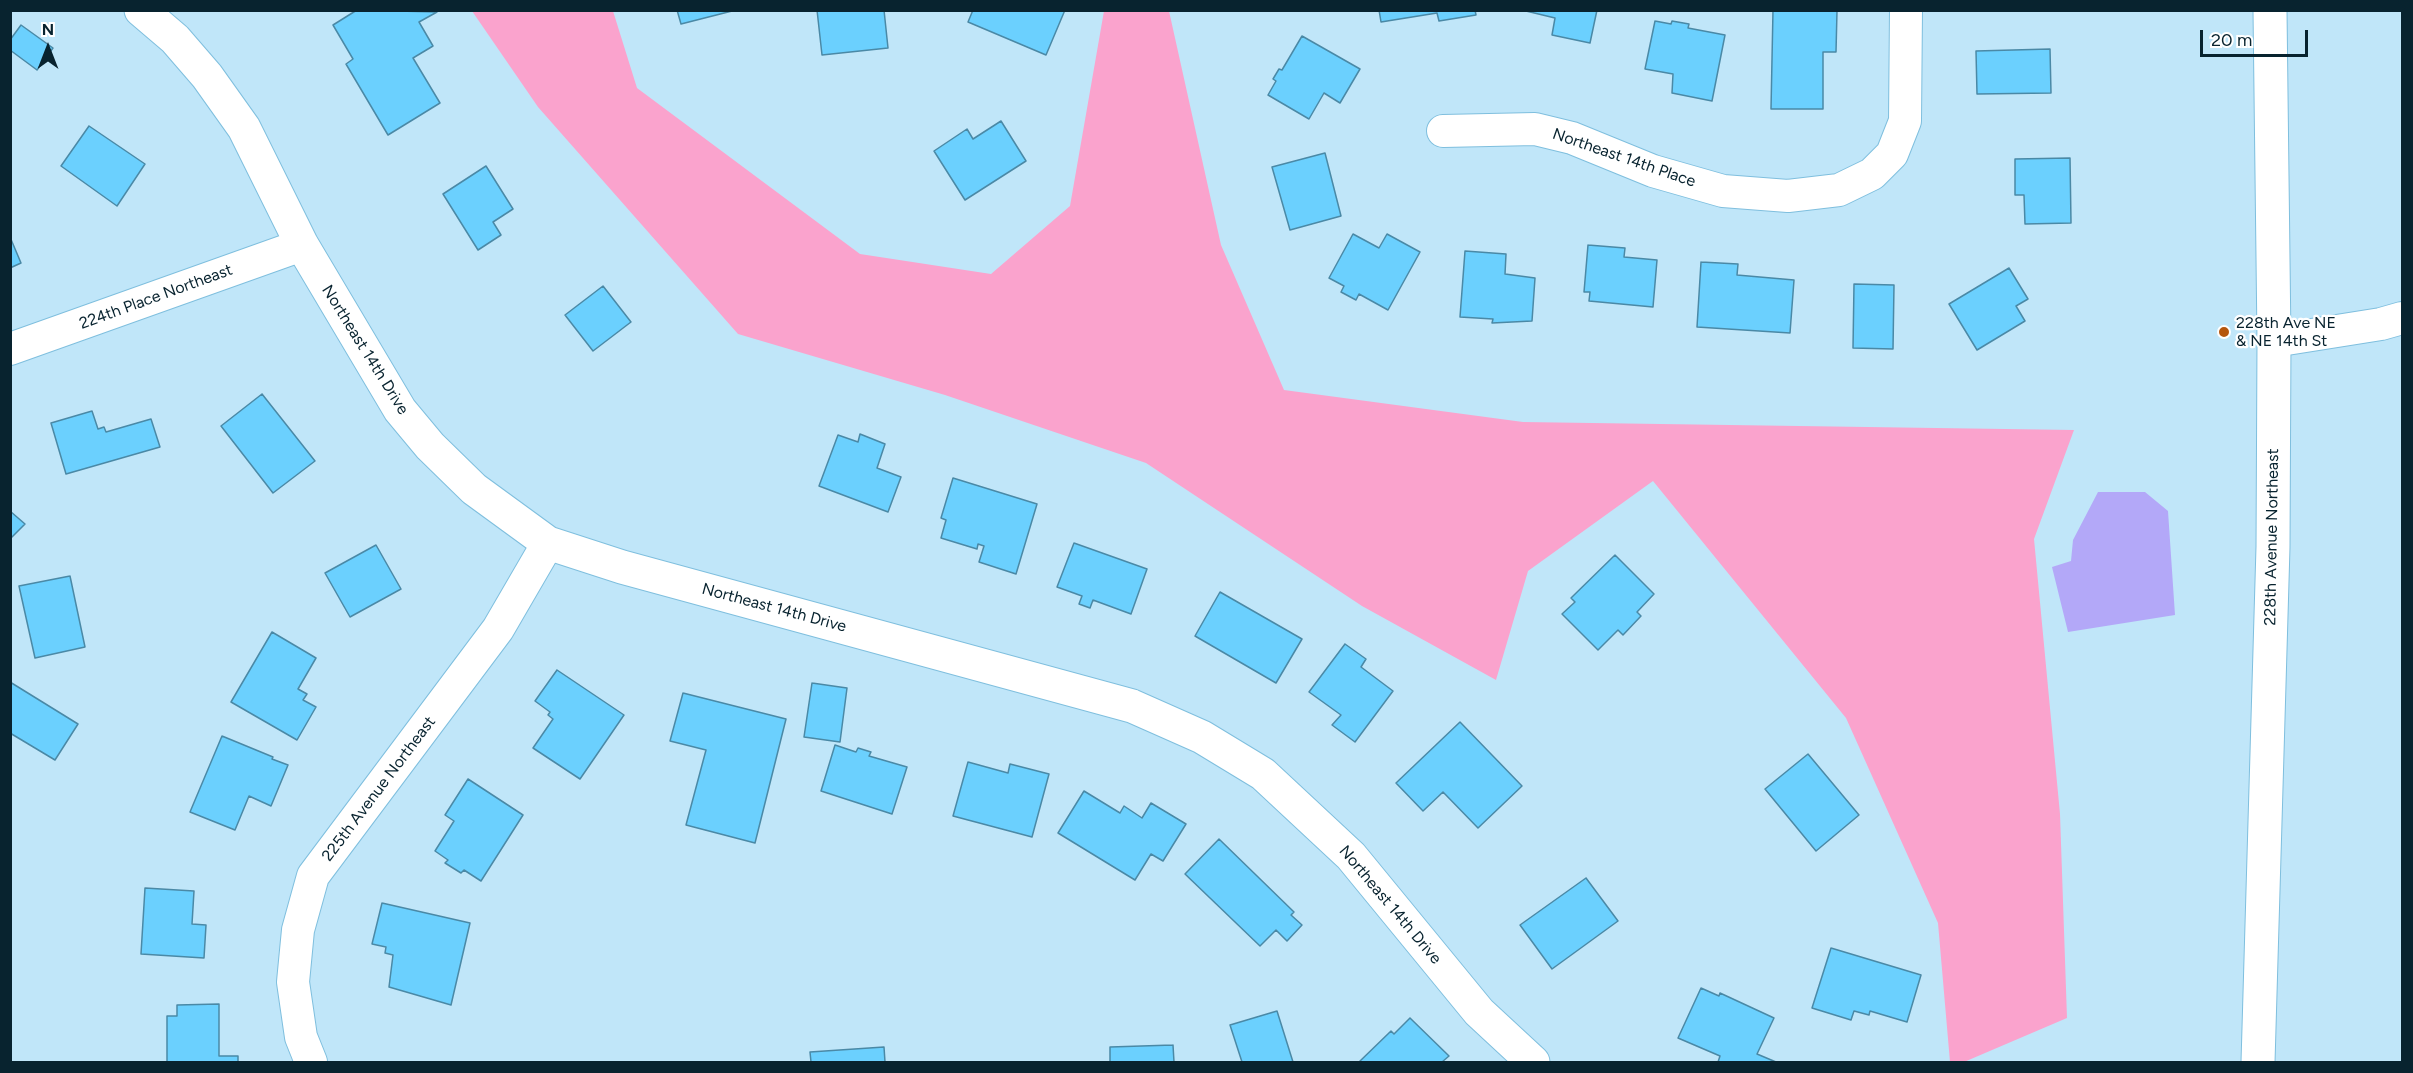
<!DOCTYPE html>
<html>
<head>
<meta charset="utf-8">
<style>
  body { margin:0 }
  #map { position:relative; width:2413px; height:1073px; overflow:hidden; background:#c0e6f9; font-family:Figtree,sans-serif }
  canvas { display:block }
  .frame { position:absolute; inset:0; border:12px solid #08232f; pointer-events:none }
  .north { position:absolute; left:18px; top:18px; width:60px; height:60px; -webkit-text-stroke:4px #fff; paint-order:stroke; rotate:0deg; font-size:16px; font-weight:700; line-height:24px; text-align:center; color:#08232f }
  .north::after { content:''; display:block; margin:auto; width:21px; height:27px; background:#08232f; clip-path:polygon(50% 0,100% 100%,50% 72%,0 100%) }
  .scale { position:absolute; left:2200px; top:30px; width:108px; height:27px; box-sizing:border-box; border:3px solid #08232f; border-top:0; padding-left:8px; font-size:18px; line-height:21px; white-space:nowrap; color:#08232f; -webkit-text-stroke:4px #fff; paint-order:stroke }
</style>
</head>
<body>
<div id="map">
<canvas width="2413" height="1073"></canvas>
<div class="frame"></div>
<div class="north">N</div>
<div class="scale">20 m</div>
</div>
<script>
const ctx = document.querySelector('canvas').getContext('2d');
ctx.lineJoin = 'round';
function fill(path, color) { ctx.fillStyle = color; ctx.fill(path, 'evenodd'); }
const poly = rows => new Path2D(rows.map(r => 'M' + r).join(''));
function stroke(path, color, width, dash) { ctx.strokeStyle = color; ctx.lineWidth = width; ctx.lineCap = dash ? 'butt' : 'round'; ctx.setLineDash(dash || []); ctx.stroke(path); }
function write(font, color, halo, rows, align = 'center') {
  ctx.font = font + ' Figtree,sans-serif'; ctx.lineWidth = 4.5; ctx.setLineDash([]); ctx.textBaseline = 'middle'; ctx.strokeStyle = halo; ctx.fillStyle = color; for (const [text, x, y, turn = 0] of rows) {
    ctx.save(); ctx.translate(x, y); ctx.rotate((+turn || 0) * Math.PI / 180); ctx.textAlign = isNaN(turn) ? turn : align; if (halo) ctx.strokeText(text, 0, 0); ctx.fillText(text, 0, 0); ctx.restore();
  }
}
fill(poly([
  [472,11,613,11,637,88,860,254,991,274,1070,206,1104,11,1169,11,1221,245,1284,390,1523,422,2074,430,2034,539,2060,814,2067,1018,1964,1062,1950,1062,1938,923,1846,718,1653,481,1528,571,1496,680,1362,606,1146,463,945,395,738,334,538,107]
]), '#faa3cd');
fill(poly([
  [2098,492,2145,492,2168,511,2175,615,2068,632,2052,567,2071,561,2073,540]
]), '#b3a8f8');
const building = poly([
  [357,10,437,12,419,22,433,46,413,58,440,103,388,135,346,64,353,59,333,25,357,10],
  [677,10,736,10,681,24,677,10],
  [817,10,884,10,888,48,822,55,817,10],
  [973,10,1065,10,1046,55,968,22,973,10],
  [1379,10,1475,10,1476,15,1439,21,1437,13,1381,22,1379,10],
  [1597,10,1590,43,1552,35,1555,18,1526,11,1597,10],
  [1773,10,1837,11,1836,52,1823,52,1823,109,1771,109,1773,10],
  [1655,21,1671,24,1672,21,1689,24,1688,28,1725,35,1712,101,1672,93,1673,74,1645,69,1655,21],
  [21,25,53,48,37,70,10,50,10,40,21,25],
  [1302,36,1360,69,1340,103,1324,93,1309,119,1268,95,1276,81,1273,79,1279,69,1282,70,1302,36],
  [2050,49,2051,93,1977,94,1976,51,2050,49],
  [1001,121,1026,161,965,200,934,151,967,129,973,139,1001,121],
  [89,126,145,164,117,206,61,166,89,126],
  [1325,153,1341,216,1290,230,1272,167,1325,153],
  [2070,158,2071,223,2025,224,2024,195,2015,195,2015,159,2070,158],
  [486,166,513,209,493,222,501,235,478,250,443,194,486,166],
  [1353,234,1379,248,1387,234,1420,252,1388,310,1359,294,1356,300,1341,292,1344,286,1329,278,1353,234],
  [10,237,21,263,10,268,10,237],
  [1588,245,1625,248,1624,257,1657,260,1653,307,1589,301,1590,292,1584,292,1588,245],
  [1465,251,1506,254,1505,274,1535,278,1532,321,1492,323,1493,319,1460,317,1465,251],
  [1701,262,1738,264,1737,275,1794,280,1790,333,1697,327,1701,262],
  [2009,268,2028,299,2016,306,2025,321,1977,350,1949,304,2009,268],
  [1854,284,1894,285,1893,349,1853,348,1854,284],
  [603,286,631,322,593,351,565,315,603,286],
  [262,394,315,461,273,493,221,426,262,394],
  [92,411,98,429,104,427,106,432,151,419,160,447,66,474,51,423,92,411],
  [860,434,885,444,877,468,901,477,888,512,819,486,838,435,858,442,860,434],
  [953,478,1037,504,1016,574,979,562,984,546,978,544,977,549,941,538,946,520,941,518,953,478],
  [10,511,25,524,10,539,10,511],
  [1074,543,1147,569,1131,614,1093,600,1090,608,1079,604,1082,596,1057,587,1074,543],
  [376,545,401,589,350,617,325,573,376,545],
  [1615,555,1654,594,1637,612,1641,616,1623,635,1618,630,1598,650,1562,614,1575,602,1571,598,1615,555],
  [70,576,85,647,35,658,19,586,70,576],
  [1220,592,1302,639,1276,683,1195,636,1220,592],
  [272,632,316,658,298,689,307,694,303,700,316,707,297,740,231,702,272,632],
  [1345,644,1366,659,1361,667,1393,691,1355,742,1332,725,1341,715,1309,692,1345,644],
  [557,670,624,715,580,779,533,748,553,719,548,715,550,712,535,701,557,670],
  [10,682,78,724,55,760,10,733,10,682],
  [812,683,847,688,840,742,804,737,812,683],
  [683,693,786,719,755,843,686,825,706,750,670,741,683,693],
  [1460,722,1522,786,1478,828,1443,792,1423,811,1396,783,1460,722],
  [222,736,273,757,272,759,288,765,271,806,249,796,235,830,190,812,222,736],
  [835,745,856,752,858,748,871,752,869,756,907,767,892,814,821,791,835,745],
  [1808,754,1859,815,1816,851,1765,789,1808,754],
  [968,762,1008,773,1010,764,1049,774,1032,837,953,816,968,762],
  [468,779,523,815,481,881,464,870,461,873,445,863,448,860,435,851,454,821,445,815,468,779],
  [1084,791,1120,813,1124,806,1142,818,1151,803,1186,824,1163,861,1151,854,1135,880,1058,833,1084,791],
  [1219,839,1294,912,1291,915,1302,925,1287,941,1276,930,1260,946,1185,874,1219,839],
  [1586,878,1618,921,1552,969,1520,925,1586,878],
  [145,888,194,891,192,924,206,925,204,958,141,954,145,888],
  [382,903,470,923,451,1005,389,987,393,955,385,953,386,947,372,944,382,903],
  [1831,948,1921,975,1907,1022,1870,1011,1869,1015,1854,1011,1851,1020,1812,1008,1831,948],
  [1701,988,1719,996,1720,993,1774,1018,1757,1054,1776,1062,1718,1062,1720,1056,1678,1038,1701,988],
  [219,1004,219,1056,238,1056,238,1062,167,1062,167,1016,177,1016,177,1005,219,1004],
  [1277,1011,1293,1062,1242,1062,1230,1025,1277,1011],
  [1410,1018,1449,1056,1442,1062,1359,1062,1391,1031,1394,1034,1410,1018],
  [1173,1045,1174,1062,1110,1062,1110,1047,1173,1045],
  [884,1047,885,1062,811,1062,810,1052,884,1047]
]);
fill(building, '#6bd0fe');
stroke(building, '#4a89a6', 1.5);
const street = poly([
  [1443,131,1535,129,1572,138,1653,171,1723,191,1788,196,1839,190,1872,174,1892,154,1905,121,1906,10],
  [2274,341,2381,324,2402,318],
  [10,349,302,245],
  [311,1062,301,1037,293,982,298,930,313,876,498,629,548,543]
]);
const secondary = poly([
  [141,10,175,39,207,76,244,128,302,245,400,410,430,446,474,489,548,543,622,567,1132,706,1202,737,1263,774,1351,856,1479,1012,1533,1062],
  [2258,1062,2273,547,2274,341,2270,10]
]);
stroke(street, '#7fbfde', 34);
stroke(secondary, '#7fbfde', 35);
stroke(street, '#fff', 32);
stroke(secondary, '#fff', 33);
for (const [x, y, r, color] of [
  [2224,332,6,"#b5560d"]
]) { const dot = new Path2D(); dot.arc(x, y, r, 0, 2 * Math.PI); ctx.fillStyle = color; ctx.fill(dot); stroke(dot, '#fff', 2); }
write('16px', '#08232f', '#fff', [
  ["Northeast 14th Place",1624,158,19],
  ["224th Place Northeast",156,297,-20],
  ["Northeast 14th Drive",365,350,58],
  ["228th Avenue Northeast",2272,537,-89],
  ["Northeast 14th Drive",774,608,15],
  ["225th Avenue Northeast",379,789,-53],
  ["Northeast 14th Drive",1390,905,50]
]);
write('16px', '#08232f', '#fff', [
  ["228th Ave NE",2236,323],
  ["& NE 14th St",2236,341]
], 'left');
</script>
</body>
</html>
